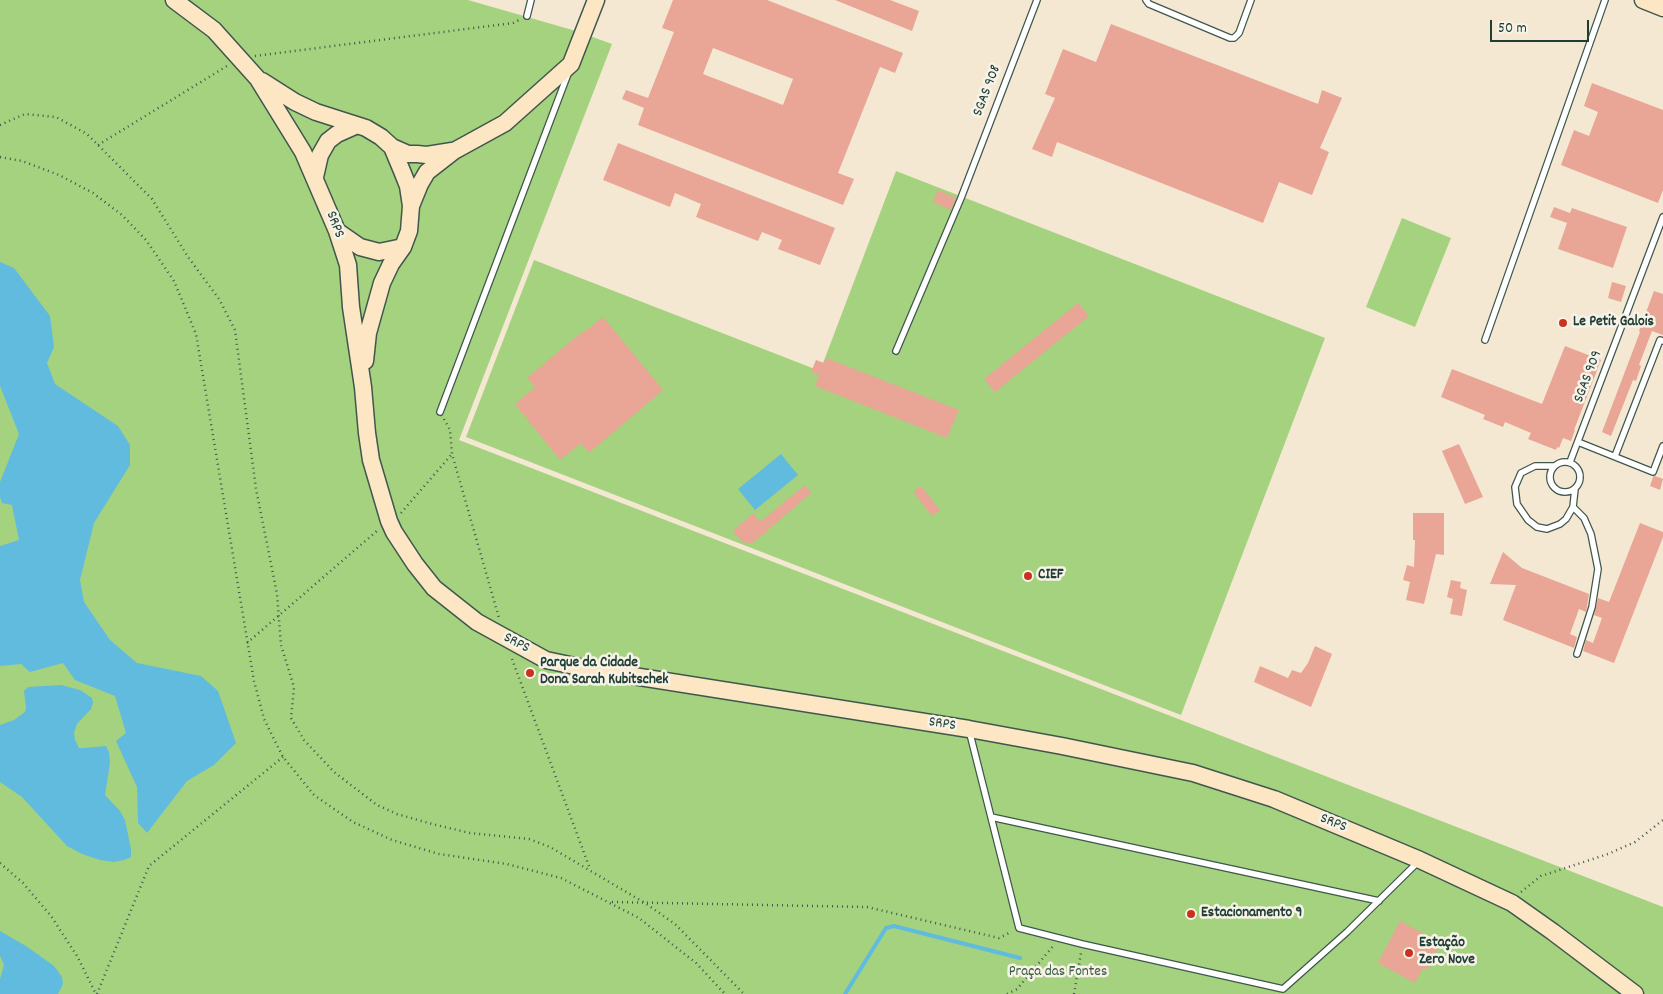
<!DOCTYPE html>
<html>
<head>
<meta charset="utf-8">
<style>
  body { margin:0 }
  #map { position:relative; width:1663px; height:994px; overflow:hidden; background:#f4e8d3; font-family:Dekko,sans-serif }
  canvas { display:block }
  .scale { position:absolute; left:1490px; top:20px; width:99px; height:22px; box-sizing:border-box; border:2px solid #1f3d34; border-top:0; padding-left:6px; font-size:15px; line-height:18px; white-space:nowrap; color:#1f3d34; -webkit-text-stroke:4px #f7f3e8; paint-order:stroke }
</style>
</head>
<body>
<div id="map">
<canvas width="1663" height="994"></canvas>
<div class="scale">50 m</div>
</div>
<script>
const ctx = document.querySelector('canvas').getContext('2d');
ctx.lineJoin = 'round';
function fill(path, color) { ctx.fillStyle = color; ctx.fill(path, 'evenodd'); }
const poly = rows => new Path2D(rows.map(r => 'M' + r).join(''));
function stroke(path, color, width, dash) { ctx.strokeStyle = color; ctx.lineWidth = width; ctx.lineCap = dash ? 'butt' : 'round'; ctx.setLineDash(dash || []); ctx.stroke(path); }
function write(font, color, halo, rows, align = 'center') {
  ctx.font = font + ' Dekko,sans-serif'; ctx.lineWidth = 5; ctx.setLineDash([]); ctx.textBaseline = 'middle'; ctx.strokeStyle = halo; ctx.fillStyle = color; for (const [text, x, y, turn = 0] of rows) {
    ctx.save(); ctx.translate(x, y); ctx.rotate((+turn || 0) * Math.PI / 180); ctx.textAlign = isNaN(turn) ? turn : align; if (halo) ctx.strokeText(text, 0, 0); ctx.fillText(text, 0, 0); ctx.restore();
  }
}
fill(poly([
  [0,0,468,0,576,31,612,44,459,440,1663,907,1663,994,0,994],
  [896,171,1325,338,1181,715,466,437,534,260,820,371],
  [1402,218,1451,238,1415,327,1366,307]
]), '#a5d27f');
fill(poly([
  [0,262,14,268,50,316,54,347,47,363,55,384,118,426,130,445,130,465,94,523,80,580,84,602,110,640,137,663,201,676,218,691,236,743,214,765,187,781,147,833,138,823,137,787,116,741,126,733,115,696,75,680,63,663,30,672,21,664,0,666,0,546,19,540,12,505,2,503,0,497,0,482,19,434,0,386],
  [781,454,798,475,755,510,738,489],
  [61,685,80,690,92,698,93,703,91,709,77,724,74,733,75,740,79,748,84,748,106,746,109,752,110,763,105,795,120,811,125,820,131,849,131,857,124,860,114,862,100,860,82,854,67,846,22,797,0,782,0,725,14,720,25,712,26,708,24,691,28,687],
  [0,931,26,946,54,966,62,977,63,984,58,994,0,994,0,979,4,965,0,956]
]), '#60bbde');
stroke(poly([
  [845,994,886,928,894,926,1020,958]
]), '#60bbde', 4);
fill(poly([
  [673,0,767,0,903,53,895,73,880,67,838,173,854,179,843,205,638,125,644,108,622,99,626,90,648,98,674,32,662,28],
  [713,48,793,79,783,105,703,74],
  [835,0,890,0,919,11,912,31],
  [1111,24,1318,104,1322,90,1342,98,1320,148,1329,152,1312,195,1279,182,1263,223,1057,142,1052,157,1032,149,1055,98,1045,94,1063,49,1096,62],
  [1592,83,1663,110,1663,190,1658,203,1561,165,1574,130,1589,136,1598,112,1584,106],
  [618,143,835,228,820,265,778,249,782,240,762,232,758,241,696,217,701,204,675,193,670,207,603,180],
  [938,190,956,198,951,210,933,202],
  [1554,207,1570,213,1572,208,1627,227,1613,268,1558,249,1567,223,1550,217],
  [1612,282,1626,286,1621,302,1608,298],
  [1654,291,1663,294,1663,335,1652,331,1639,365,1641,366,1636,381,1633,380,1611,436,1602,432,1640,332,1639,331],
  [1078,303,1089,316,995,392,984,379],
  [603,317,663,390,589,453,581,443,560,460,515,404,535,387,527,378,582,332,583,333],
  [1565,346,1601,360,1574,430,1575,430,1571,441,1563,438,1559,448,1557,447,1556,450,1528,439,1531,433,1505,422,1503,427,1483,419,1485,415,1441,397,1452,369,1542,404],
  [826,358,959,410,947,438,815,386,819,375,811,372,816,360,824,363],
  [1459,444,1483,497,1465,504,1442,451],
  [1655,476,1663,479,1660,490,1650,486,1653,477],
  [805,485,811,493,753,543,752,542,749,544,747,541,744,544,733,531,753,513,760,522],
  [921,486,940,510,932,516,913,492],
  [1413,513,1444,513,1444,555,1436,554,1424,604,1406,600,1410,582,1403,580,1407,565,1414,567,1415,540,1413,540],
  [1640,523,1663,532,1663,537,1614,663,1583,651,1586,640,1593,643,1602,618,1594,615,1598,598,1609,602],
  [1503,552,1522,568,1589,594,1586,612,1579,609,1570,634,1577,637,1574,648,1503,620,1516,585,1490,584],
  [1451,580,1461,582,1460,588,1467,590,1462,616,1450,614,1453,599,1447,597],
  [1315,646,1332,654,1311,707,1254,682,1260,666,1288,678,1292,670,1301,673,1308,663],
  [1400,921,1441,943,1427,970,1423,968,1415,983,1378,963]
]), '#e9a595');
const lane = poly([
  [1146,0,1149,4,1230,38,1234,38,1239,33,1251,0],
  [527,16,531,0],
  [1485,340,1605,0],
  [896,351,961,198,1037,0],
  [440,412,569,71],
  [1578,442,1653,472,1663,446],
  [1615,456,1660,340,1663,341],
  '1550 477a15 15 0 1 1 30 0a15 15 0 1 1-30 0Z',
  [1570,462,1663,217],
  [1554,466,1535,466,1521,473,1515,487,1517,504,1528,520,1537,527,1547,529,1560,524,1566,519,1573,507,1575,489],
  [1573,507,1584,518,1591,534,1598,569,1592,607,1577,654],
  [969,730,1019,928,1082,944,1283,989,1347,932,1418,862],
  [991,817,1379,901]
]);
const secondary = poly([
  [174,0,214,30,258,79,303,152,337,231,348,265,351,307,363,387,367,433,371,460,389,521,394,532,415,564,434,588,477,622,546,660,589,669,969,729,1062,746,1193,773,1274,799,1420,860,1512,903,1553,932,1635,994],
  [1643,0,1663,8],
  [262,81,295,102,316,112,366,128,381,137,392,147,402,171,408,186,411,206,409,231,403,247,391,264,382,283,368,333,365,361],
  [392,147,408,154,417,154,427,155,452,151],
  [315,177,320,155,328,141,337,134,355,126],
  [411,206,420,184,427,172,454,151,505,123,571,64,596,0],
  [337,231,360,247,379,252,403,247]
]);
stroke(lane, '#3f574c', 8);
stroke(secondary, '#3f574c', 19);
stroke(poly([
  [255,56,513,23,519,20],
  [0,125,25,114,56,117,87,134,152,199,188,257,219,299,235,330,256,489,277,594,281,645,294,687,291,718,304,740,334,772,377,805,397,814,432,824,470,833,529,839,550,847,645,903,675,924,744,994],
  [98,145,227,66],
  [0,157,22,161,59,175,93,193,122,215,146,240,174,281,196,334,254,681,264,719,283,757,314,795,353,822,392,840,439,854,507,864,561,878,639,918,696,963,725,994],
  [444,419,450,430,452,454,499,618],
  [401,513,452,454],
  [247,643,378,530],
  [512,659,590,869],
  [0,863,23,883,51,916,77,956,96,994],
  [1521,892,1541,876,1608,854,1635,842,1663,820],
  [612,902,867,907,999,938,1011,932],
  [97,994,149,866,283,757],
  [1007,994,1017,989,1054,945],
  [1074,994,1081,953]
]), '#3f574c', 2.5, [1, 4]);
stroke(lane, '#fff', 5.5);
stroke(secondary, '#fce6c4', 16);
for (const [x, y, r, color] of [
  [1563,323,5,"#c8321e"],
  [1028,576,5,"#c8321e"],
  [530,673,5,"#c8321e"],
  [1191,914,5,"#c8321e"],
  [1409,953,5,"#c8321e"]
]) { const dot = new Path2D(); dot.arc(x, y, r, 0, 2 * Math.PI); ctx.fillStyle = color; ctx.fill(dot); stroke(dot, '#f7f3e8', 2); }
write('15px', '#1f3d34', '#f7f3e8', [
  ["SGAS 908",988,91,-69],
  ["SRPS",334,225,69],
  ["SGAS 909",1589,377,-69],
  ["SRPS",516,644,28],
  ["SRPS",942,725,9],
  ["SRPS",1333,824,22]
]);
write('bold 15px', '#1f3d34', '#f7f3e8', [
  ["Le Petit Galois",1573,323],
  ["CIEF",1038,576],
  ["Parque da Cidade",540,664],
  ["Dona Sarah Kubitschek",540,681],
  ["Estacionamento 9",1201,914],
  ["Estação",1419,944],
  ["Zero Nove",1419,961]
], 'left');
write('15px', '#3a5b43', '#f7f3e8', [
  ["Praça das Fontes",1058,973]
]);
</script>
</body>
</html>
